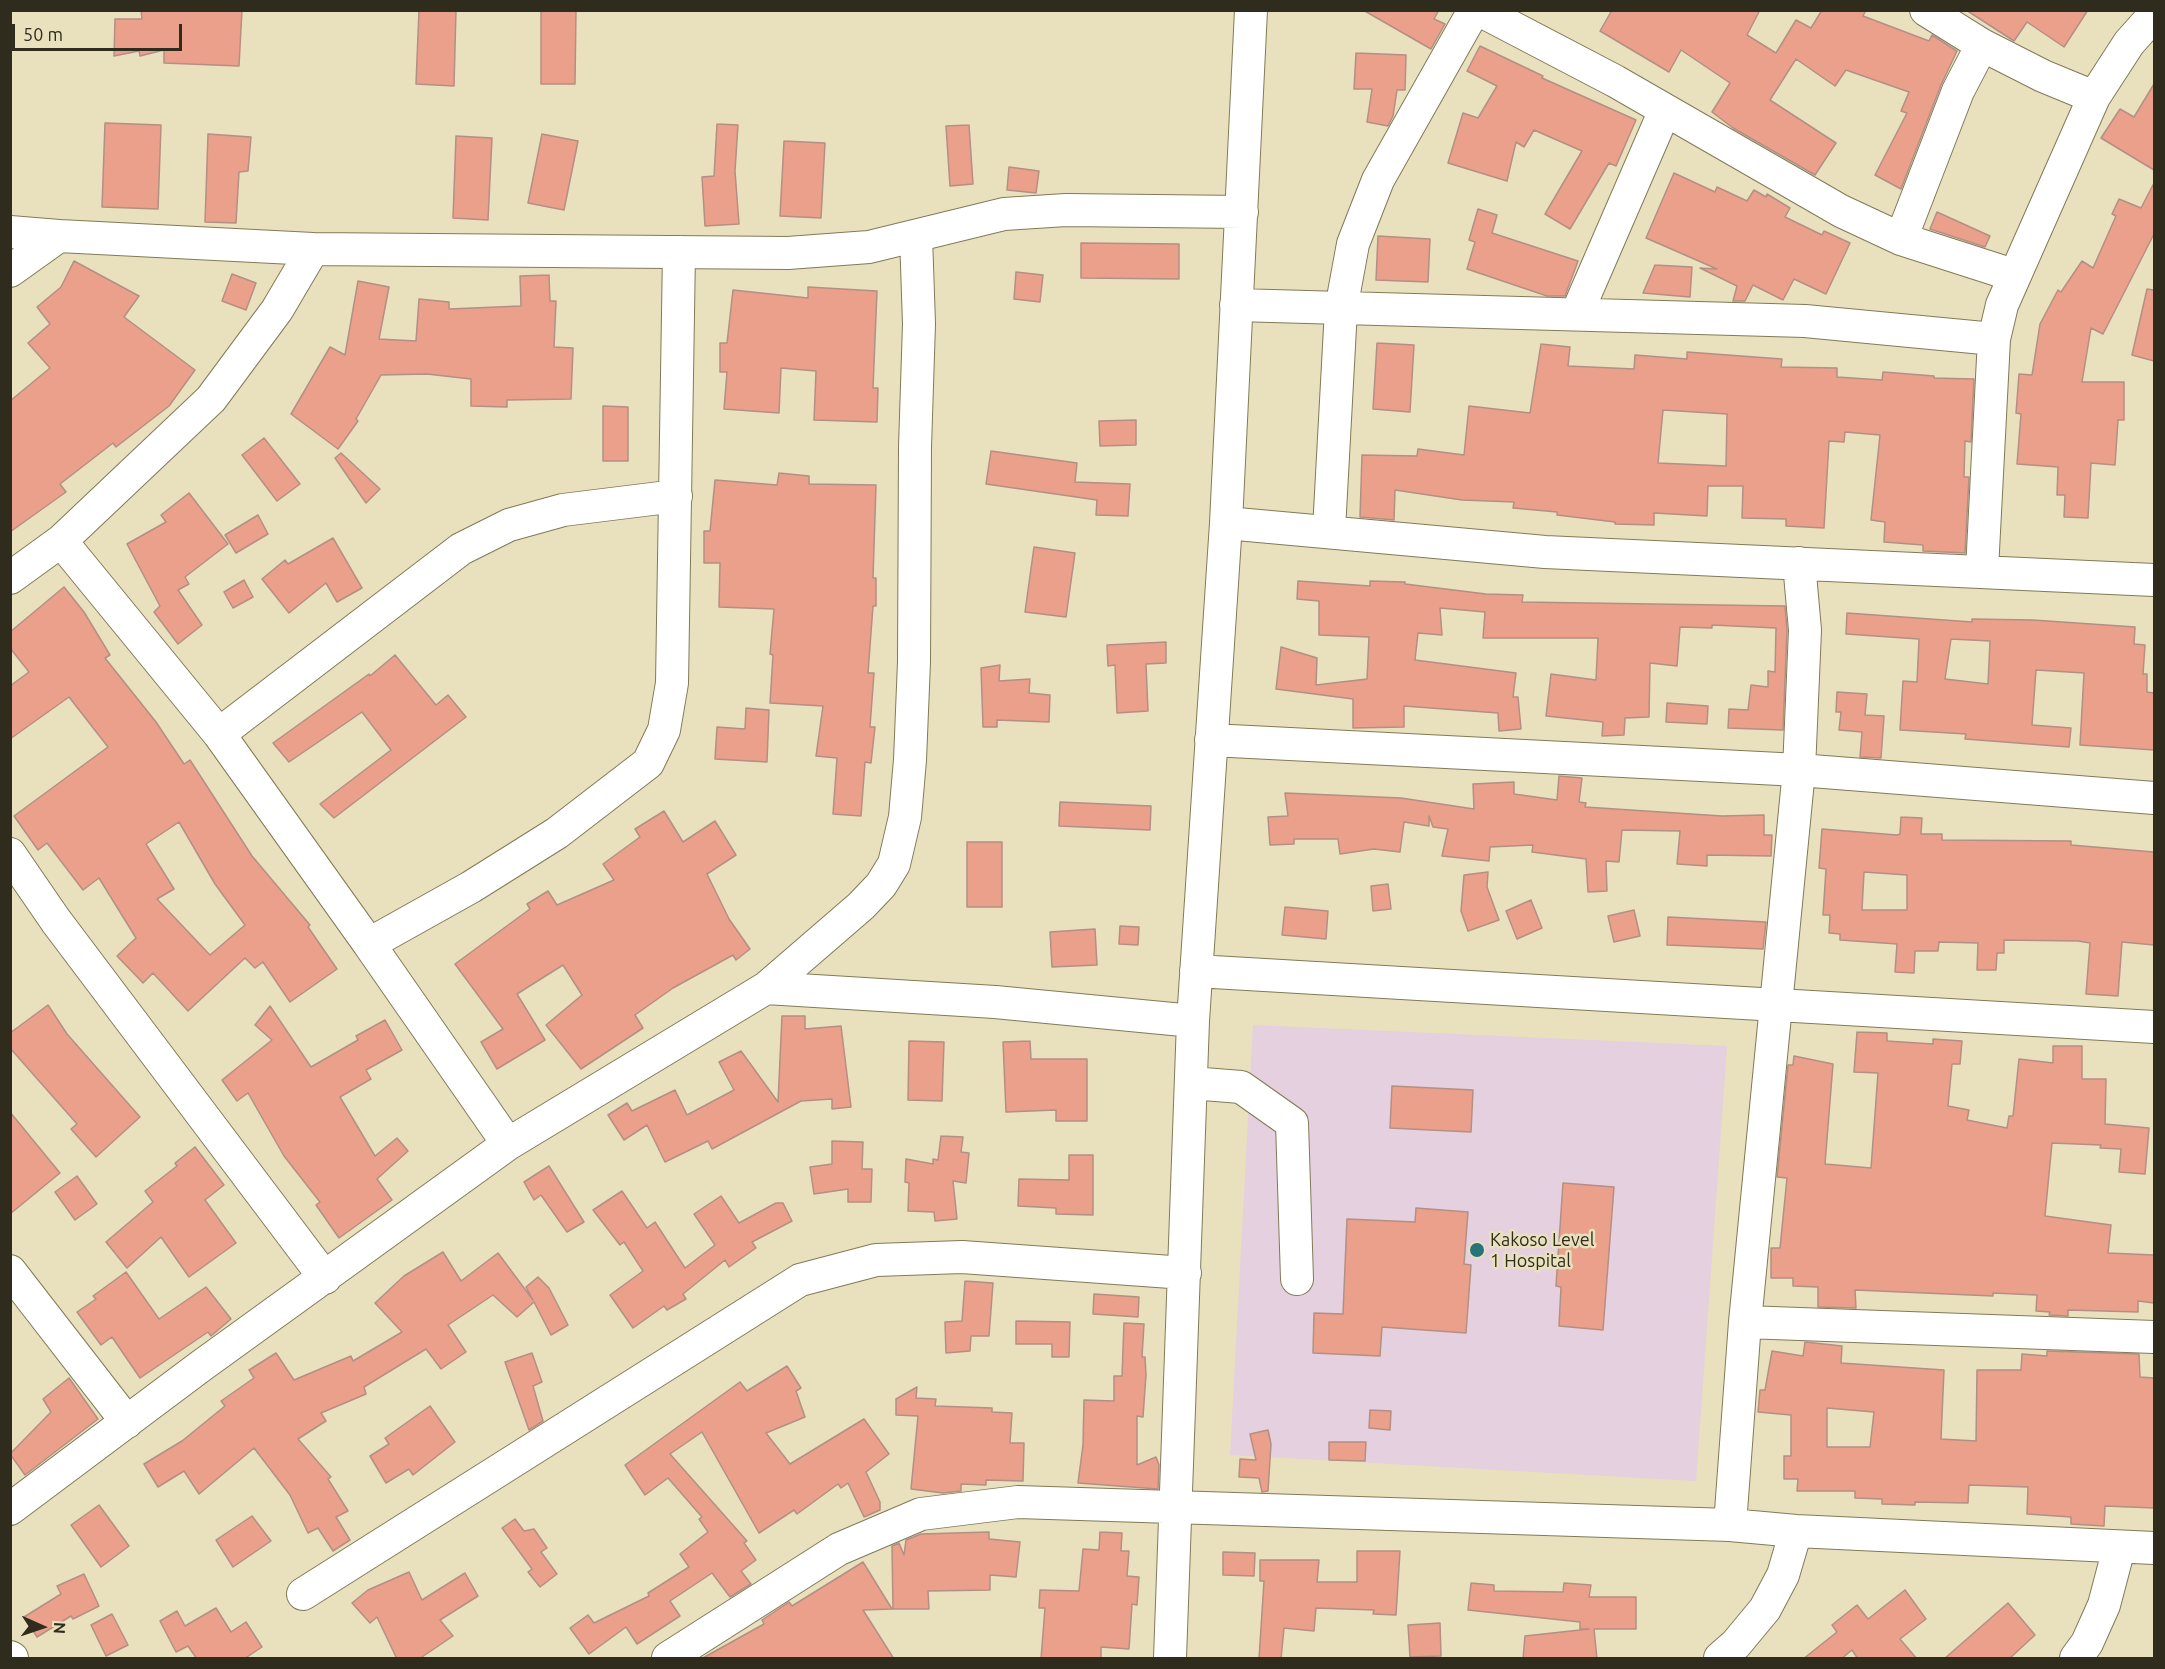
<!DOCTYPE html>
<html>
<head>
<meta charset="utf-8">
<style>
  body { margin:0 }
  #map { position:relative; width:2165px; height:1669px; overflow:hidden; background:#e9e1bd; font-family:Ubuntu,sans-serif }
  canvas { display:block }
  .frame { position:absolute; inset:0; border:12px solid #2f2c1e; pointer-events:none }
  .north { position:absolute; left:12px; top:1597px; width:60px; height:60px; -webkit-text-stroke:4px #e9e1bd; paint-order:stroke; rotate:93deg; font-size:16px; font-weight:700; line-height:24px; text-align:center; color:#2f2c1e }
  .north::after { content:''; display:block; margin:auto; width:21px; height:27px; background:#2f2c1e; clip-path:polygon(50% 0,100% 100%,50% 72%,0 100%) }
  .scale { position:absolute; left:12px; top:24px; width:170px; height:27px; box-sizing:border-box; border:3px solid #2f2c1e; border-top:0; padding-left:8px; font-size:18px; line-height:21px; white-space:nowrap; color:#2f2c1e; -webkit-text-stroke:4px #e9e1bd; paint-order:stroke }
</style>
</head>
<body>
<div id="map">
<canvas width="2165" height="1669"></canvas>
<div class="frame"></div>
<div class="north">N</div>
<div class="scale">50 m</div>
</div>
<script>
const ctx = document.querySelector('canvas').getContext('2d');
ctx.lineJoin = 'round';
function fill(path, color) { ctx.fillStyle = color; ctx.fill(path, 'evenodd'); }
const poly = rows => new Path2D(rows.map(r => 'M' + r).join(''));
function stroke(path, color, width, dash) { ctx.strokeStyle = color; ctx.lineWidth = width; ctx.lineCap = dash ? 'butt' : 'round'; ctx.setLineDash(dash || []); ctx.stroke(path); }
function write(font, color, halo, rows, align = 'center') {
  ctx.font = font + ' Ubuntu,sans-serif'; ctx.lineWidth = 5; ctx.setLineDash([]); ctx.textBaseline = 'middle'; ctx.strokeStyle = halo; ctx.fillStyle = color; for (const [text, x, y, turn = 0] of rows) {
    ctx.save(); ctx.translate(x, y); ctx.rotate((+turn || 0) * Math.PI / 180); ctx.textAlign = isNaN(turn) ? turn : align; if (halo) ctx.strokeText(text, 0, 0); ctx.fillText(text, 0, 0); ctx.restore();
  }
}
fill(poly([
  [1253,1025,1727,1046,1696,1481,1230,1455]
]), '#e4d0de');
const building = poly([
  [141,10,242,10,239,66,164,63,164,50,140,56,139,51,114,56,115,19,142,19,141,10],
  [419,10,456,10,454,86,416,84,419,10],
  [541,10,576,10,575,84,541,84,541,10],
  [1363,10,1439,10,1434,19,1445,24,1431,49,1363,10],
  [1612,10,1760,10,1747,35,1776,53,1796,20,1811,28,1822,10,1866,10,1863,16,1929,41,1932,35,1957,51,1941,85,1901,189,1875,175,1907,113,1901,111,1909,92,1846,70,1835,86,1796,59,1770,100,1836,143,1815,175,1733,128,1712,112,1730,83,1681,50,1669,72,1600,31,1612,10],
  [1966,10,2088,10,2064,47,2027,22,2014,41,1966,10],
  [1480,46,1543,76,1542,78,1636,120,1616,166,1609,163,1570,229,1545,214,1582,151,1534,130,1524,147,1516,142,1507,181,1448,163,1463,113,1478,118,1497,86,1467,71,1480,46],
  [1356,53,1406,55,1405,90,1397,90,1393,116,1388,126,1367,122,1372,89,1354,89,1356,53],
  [2154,84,2154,170,2101,138,2120,109,2134,117,2154,84],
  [105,123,161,125,158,209,102,207,105,123],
  [717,124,738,125,735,171,739,224,705,226,702,177,714,176,717,124],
  [969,125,973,184,950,186,946,126,969,125],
  [208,134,251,137,248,171,239,172,236,223,205,222,208,134],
  [542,134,578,141,564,210,528,203,542,134],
  [456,136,492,138,488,220,453,218,456,136],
  [784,141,825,143,821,218,780,216,784,141],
  [1009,167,1039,171,1036,193,1007,190,1009,167],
  [1674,173,1715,192,1717,187,1747,201,1754,190,1766,197,1767,194,1790,208,1785,217,1822,235,1824,231,1850,243,1826,294,1794,279,1783,300,1753,285,1745,301,1733,301,1737,286,1700,268,1717,269,1646,238,1674,173],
  [2154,183,2154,234,2103,334,2091,328,2082,382,2124,382,2124,420,2118,420,2115,465,2091,463,2088,518,2064,517,2065,495,2057,495,2058,467,2017,464,2021,414,2016,413,2019,374,2032,375,2040,324,2058,290,2061,292,2082,261,2093,268,2116,216,2112,214,2119,199,2141,208,2154,183],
  [1478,209,1497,215,1492,233,1578,261,1565,296,1547,296,1467,269,1475,242,1469,240,1478,209],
  [1937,212,1990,236,1985,247,1930,229,1937,212],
  [1378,236,1430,239,1428,282,1376,280,1378,236],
  [1081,243,1179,244,1179,279,1081,278,1081,243],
  [74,261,139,296,124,317,195,370,169,406,116,447,113,443,60,484,66,492,10,532,10,401,50,368,28,343,50,324,37,307,61,287,74,261],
  [1655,265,1692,267,1690,297,1643,293,1655,265],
  [1016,272,1043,275,1040,302,1014,299,1016,272],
  [232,274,256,283,246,310,222,301,232,274],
  [549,275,550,301,556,301,554,347,573,348,571,399,507,400,507,407,471,406,471,379,427,374,381,375,356,419,358,421,338,449,291,414,330,347,345,355,358,281,389,287,379,339,416,341,419,299,449,302,449,309,521,306,520,276,549,275],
  [808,287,877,291,873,388,878,388,877,422,814,420,816,371,781,368,779,413,724,409,727,372,720,372,720,343,727,343,733,290,808,298,808,287],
  [2147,289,2154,290,2154,361,2132,355,2147,289],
  [1377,343,1414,345,1410,412,1373,409,1377,343],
  [1541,344,1570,347,1568,366,1634,369,1635,355,1687,359,1687,352,1782,359,1781,367,1837,368,1837,377,1882,380,1883,372,1934,376,1934,378,1974,379,1971,442,1965,441,1964,477,1969,477,1965,553,1923,551,1923,545,1884,542,1885,522,1871,520,1880,435,1845,432,1844,442,1829,441,1824,528,1786,526,1786,519,1742,518,1743,486,1708,486,1707,516,1654,513,1654,525,1615,524,1615,522,1557,515,1557,512,1513,508,1514,502,1462,500,1395,490,1394,520,1360,517,1362,455,1417,456,1418,449,1464,455,1469,406,1530,413,1541,344],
  [1663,410,1727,414,1726,466,1658,463,1663,410],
  [603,406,628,407,628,461,603,461,603,406],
  [1136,420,1136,445,1100,446,1099,421,1136,420],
  [264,438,300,484,277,501,242,455,264,438],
  [991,451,1077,463,1075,482,1130,484,1128,516,1096,515,1097,500,986,484,991,451],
  [341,453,380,489,366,503,335,458,341,453],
  [779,473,809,476,809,484,876,485,873,578,876,578,876,606,873,606,868,673,874,673,870,727,875,727,871,763,865,762,861,816,833,814,837,758,816,756,823,706,770,703,773,655,770,654,774,609,719,607,720,563,704,563,704,531,710,531,715,480,777,485,779,473],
  [189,493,228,544,185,577,189,584,178,590,202,625,178,644,154,612,160,606,127,544,166,522,161,515,189,493],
  [258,515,268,534,236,553,225,535,258,515],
  [333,538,362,588,337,602,326,583,289,613,262,579,285,560,288,564,333,538],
  [1034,547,1075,553,1066,617,1025,612,1034,547],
  [244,580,253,597,233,608,224,592,244,580],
  [1298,581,1370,586,1370,581,1405,582,1405,584,1486,594,1523,595,1522,602,1785,606,1787,630,1783,730,1728,728,1729,709,1748,710,1751,685,1768,687,1768,671,1775,672,1776,628,1712,625,1712,628,1680,627,1677,666,1650,663,1649,717,1625,718,1624,735,1602,736,1603,722,1546,716,1551,674,1596,680,1598,638,1483,638,1485,612,1440,608,1442,635,1418,633,1415,660,1516,673,1513,697,1518,697,1521,729,1499,731,1498,713,1404,706,1404,727,1353,728,1353,699,1276,689,1281,647,1317,658,1316,685,1367,679,1369,637,1319,635,1319,601,1297,599,1298,581],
  [64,587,84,612,110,655,105,658,156,722,184,764,190,760,252,856,310,925,308,927,337,969,290,1002,263,962,255,968,245,958,188,1011,153,973,143,983,117,956,136,938,99,878,83,890,47,843,38,850,14,816,108,747,69,697,10,739,10,686,29,672,10,648,10,632,64,587],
  [179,822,215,884,245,925,210,955,157,899,174,889,146,844,179,822],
  [1847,613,1972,622,1972,619,2033,620,2135,627,2134,644,2145,645,2143,674,2147,674,2147,692,2154,693,2154,750,2080,745,2084,673,2036,670,2032,725,2071,728,2069,747,1965,739,1966,734,1900,730,1903,681,1917,682,1919,639,1846,634,1847,613],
  [1951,639,1990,641,1988,684,1945,679,1951,639],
  [1166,642,1166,663,1146,664,1148,711,1117,713,1115,665,1108,666,1107,645,1166,642],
  [395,655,436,705,448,695,466,717,334,818,320,804,391,750,362,712,289,762,273,743,369,674,370,676,395,655],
  [1000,665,999,681,1030,679,1029,693,1050,695,1049,722,997,720,997,727,983,727,981,668,1000,665],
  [1837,692,1867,694,1865,715,1884,716,1881,758,1860,757,1862,732,1839,730,1841,712,1836,712,1837,692],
  [1667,703,1708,706,1707,724,1666,722,1667,703],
  [746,708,769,710,767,762,715,759,717,727,745,729,746,708],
  [1559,776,1582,778,1579,802,1586,803,1585,807,1722,816,1764,815,1764,835,1772,835,1771,856,1707,855,1707,866,1677,864,1680,831,1622,830,1619,862,1606,861,1607,891,1588,892,1586,859,1532,852,1533,845,1490,847,1489,861,1442,856,1448,829,1433,827,1429,816,1429,826,1404,822,1400,852,1374,849,1340,854,1338,839,1294,839,1294,844,1270,845,1268,817,1288,816,1285,793,1401,798,1474,809,1473,784,1514,782,1514,794,1557,800,1559,776],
  [1060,802,1151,806,1150,830,1059,826,1060,802],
  [664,811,683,842,715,821,736,855,707,874,729,919,750,949,736,960,733,955,673,988,635,1015,643,1028,581,1069,546,1025,582,995,563,965,517,994,545,1040,497,1069,481,1042,503,1029,455,964,530,909,527,904,548,891,557,905,614,880,603,864,640,837,635,829,664,811],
  [1901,817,1922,818,1921,834,1942,834,1942,840,2071,841,2071,845,2154,852,2154,945,2122,942,2118,996,2086,994,2090,943,2078,941,2004,940,2004,953,1997,953,1996,970,1977,970,1978,943,1939,942,1938,951,1915,951,1914,973,1895,972,1897,944,1840,940,1840,934,1829,933,1830,915,1823,915,1826,869,1819,868,1822,829,1897,835,1900,834,1901,817],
  [1864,872,1907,875,1907,910,1862,910,1864,872],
  [967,842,1002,842,1002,907,967,907,967,842],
  [1488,872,1487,887,1499,920,1468,931,1461,911,1464,875,1488,872],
  [1388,884,1391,909,1373,911,1371,886,1388,884],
  [1531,900,1542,928,1517,939,1506,911,1531,900],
  [1285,907,1328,911,1326,939,1282,935,1285,907],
  [1634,910,1640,936,1614,942,1608,916,1634,910],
  [1668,917,1766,922,1763,949,1667,945,1668,917],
  [1120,926,1139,927,1138,945,1119,944,1120,926],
  [1095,929,1097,965,1052,967,1050,932,1095,929],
  [48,1005,67,1034,140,1117,96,1157,71,1129,77,1124,10,1048,10,1033,48,1005],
  [270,1006,311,1067,358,1040,356,1036,385,1020,402,1050,366,1070,371,1079,340,1097,375,1156,397,1138,408,1151,377,1179,392,1200,339,1238,316,1205,320,1202,284,1156,248,1093,237,1101,222,1080,272,1040,255,1025,270,1006],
  [782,1016,805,1016,805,1029,841,1026,851,1107,832,1109,832,1099,801,1101,712,1149,708,1141,665,1162,647,1125,624,1140,608,1115,627,1103,632,1111,675,1090,687,1115,734,1090,719,1062,741,1051,778,1102,782,1016],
  [1857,1032,1887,1033,1887,1041,1933,1044,1933,1039,1962,1041,1960,1064,1952,1064,1948,1106,1969,1110,1967,1120,2007,1128,2009,1116,2013,1116,2019,1059,2053,1063,2053,1046,2082,1046,2082,1079,2106,1079,2105,1124,2149,1128,2145,1174,2119,1172,2121,1149,2100,1148,2101,1145,2052,1143,2045,1216,2111,1225,2108,1253,2154,1255,2154,1303,2138,1301,2138,1312,2068,1310,2068,1316,2049,1315,2050,1312,2036,1311,2037,1295,1993,1293,1993,1296,1855,1290,1856,1308,1818,1307,1818,1287,1793,1286,1793,1278,1771,1278,1771,1248,1780,1248,1787,1178,1777,1177,1788,1065,1793,1065,1794,1056,1833,1064,1825,1164,1871,1168,1878,1073,1854,1072,1857,1032],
  [909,1041,944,1042,942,1101,908,1100,909,1041],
  [1030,1041,1031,1059,1087,1059,1087,1121,1056,1121,1056,1110,1006,1112,1003,1042,1030,1041],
  [1392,1086,1473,1090,1471,1132,1390,1128,1392,1086],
  [10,1112,60,1173,10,1214,10,1112],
  [941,1136,963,1137,961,1152,969,1153,966,1183,953,1181,957,1219,935,1221,934,1212,908,1211,909,1183,905,1182,906,1159,933,1164,933,1159,938,1160,941,1136],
  [832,1141,863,1142,862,1169,872,1169,871,1202,848,1202,848,1189,814,1194,810,1167,832,1164,832,1141],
  [195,1147,224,1185,205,1200,236,1243,189,1277,161,1237,127,1268,106,1242,153,1202,145,1191,177,1166,175,1163,195,1147],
  [1069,1155,1093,1155,1093,1215,1056,1214,1056,1208,1018,1206,1019,1179,1069,1180,1069,1155],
  [549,1166,584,1222,567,1232,541,1195,534,1200,524,1182,549,1166],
  [77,1176,97,1204,75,1220,55,1192,77,1176],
  [1563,1183,1614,1187,1603,1330,1559,1326,1561,1287,1556,1286,1563,1183],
  [622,1191,647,1228,655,1222,685,1268,715,1245,694,1214,721,1196,739,1223,776,1203,783,1203,792,1221,752,1242,756,1248,729,1267,725,1260,683,1294,686,1299,667,1310,664,1306,633,1328,610,1295,643,1271,624,1242,620,1245,593,1210,622,1191],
  [1416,1208,1468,1212,1464,1264,1471,1265,1466,1333,1382,1327,1380,1356,1313,1353,1314,1313,1343,1314,1347,1219,1415,1222,1416,1208],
  [443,1252,461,1281,498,1253,533,1300,526,1287,538,1277,549,1288,568,1325,551,1335,534,1302,517,1317,493,1295,448,1325,466,1352,441,1369,426,1349,364,1387,366,1394,321,1413,326,1421,298,1439,331,1477,328,1479,348,1511,336,1517,350,1540,333,1551,318,1528,308,1533,290,1495,254,1448,199,1494,184,1471,158,1487,144,1464,182,1441,225,1406,221,1401,254,1378,249,1370,276,1353,294,1380,351,1356,353,1361,402,1332,375,1303,404,1276,443,1252],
  [126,1272,159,1319,206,1287,231,1319,211,1336,208,1332,140,1378,112,1337,101,1345,77,1312,96,1299,93,1296,126,1272],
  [965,1281,993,1283,989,1336,971,1336,970,1351,946,1353,945,1322,962,1321,965,1281],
  [1094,1294,1139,1297,1138,1317,1093,1314,1094,1294],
  [1016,1321,1070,1322,1069,1357,1052,1357,1052,1344,1016,1344,1016,1321],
  [1124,1323,1144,1324,1142,1357,1145,1357,1146,1375,1143,1417,1137,1416,1137,1465,1156,1457,1159,1465,1158,1489,1078,1483,1083,1445,1084,1400,1114,1401,1114,1376,1122,1376,1124,1323],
  [1805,1342,1842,1346,1841,1363,1944,1370,1941,1439,1976,1441,1977,1370,2021,1370,2022,1354,2047,1356,2047,1351,2139,1354,2140,1377,2154,1378,2154,1508,2105,1506,2104,1526,2071,1524,2071,1517,2027,1514,2028,1487,1969,1485,1968,1503,1915,1502,1915,1505,1882,1504,1882,1499,1855,1498,1855,1491,1797,1491,1798,1479,1784,1479,1784,1456,1791,1456,1791,1415,1758,1412,1760,1390,1765,1390,1772,1351,1803,1356,1805,1342],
  [1827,1408,1874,1412,1870,1447,1827,1447,1827,1408],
  [532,1353,542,1382,533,1386,543,1421,529,1430,505,1362,532,1353],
  [787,1366,801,1388,796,1391,805,1417,766,1433,790,1464,864,1419,889,1454,866,1472,880,1502,880,1510,864,1517,848,1483,841,1488,838,1484,797,1514,794,1510,759,1533,702,1432,670,1454,747,1541,744,1543,756,1560,741,1571,751,1584,730,1597,712,1573,670,1601,680,1616,637,1644,626,1627,589,1654,570,1628,588,1615,594,1623,649,1596,648,1593,689,1567,680,1554,708,1532,699,1519,702,1517,668,1478,645,1495,625,1465,740,1382,747,1391,787,1366],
  [69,1378,98,1419,25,1475,10,1454,51,1412,43,1399,69,1378],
  [917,1387,916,1398,936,1399,935,1406,992,1408,992,1412,1012,1413,1010,1443,1024,1443,1023,1481,986,1480,986,1485,961,1484,961,1491,943,1493,911,1489,918,1416,896,1415,896,1399,917,1387],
  [430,1406,455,1442,413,1475,409,1469,386,1483,370,1456,389,1444,385,1438,430,1406],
  [1370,1410,1391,1411,1390,1430,1369,1428,1370,1410],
  [1268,1430,1271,1444,1268,1491,1262,1492,1259,1478,1239,1477,1240,1459,1256,1460,1250,1434,1268,1430],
  [1329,1442,1366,1442,1365,1461,1329,1460,1329,1442],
  [99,1505,129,1546,101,1567,71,1525,99,1505],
  [252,1516,271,1541,233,1567,216,1540,252,1516],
  [515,1519,524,1531,534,1529,547,1548,541,1552,557,1574,540,1587,528,1572,532,1569,502,1528,515,1519],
  [989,1532,989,1539,1020,1542,1016,1577,990,1575,990,1590,928,1591,929,1609,893,1609,892,1546,899,1543,904,1555,906,1540,921,1534,989,1532],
  [1100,1532,1122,1533,1121,1551,1129,1551,1127,1576,1139,1577,1137,1605,1132,1604,1129,1649,1101,1647,1101,1659,1041,1659,1045,1608,1039,1608,1040,1590,1079,1591,1083,1549,1099,1550,1100,1532],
  [1357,1551,1400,1551,1396,1615,1373,1614,1374,1610,1316,1608,1314,1631,1284,1628,1281,1659,1259,1659,1264,1581,1260,1581,1260,1560,1319,1560,1317,1582,1357,1582,1357,1551],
  [1223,1552,1255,1553,1254,1576,1223,1575,1223,1552],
  [863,1562,892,1609,863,1610,894,1659,701,1659,764,1624,762,1620,789,1602,792,1606,863,1562],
  [409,1572,422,1600,465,1573,478,1596,440,1620,453,1636,419,1659,397,1659,377,1617,370,1623,352,1603,368,1590,409,1572],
  [84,1574,99,1606,73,1619,71,1616,37,1637,24,1617,61,1594,57,1586,84,1574],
  [1471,1583,1494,1585,1494,1591,1563,1592,1564,1583,1591,1585,1589,1597,1636,1597,1636,1629,1594,1629,1597,1659,1523,1659,1525,1636,1589,1629,1580,1629,1580,1622,1468,1610,1471,1583],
  [1905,1590,1926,1619,1900,1639,1917,1659,1858,1659,1852,1650,1841,1659,1803,1659,1837,1632,1832,1625,1857,1605,1868,1619,1905,1590],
  [2008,1603,2035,1635,2009,1659,1944,1659,2008,1603],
  [216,1608,231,1632,246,1622,262,1647,244,1659,197,1659,188,1646,176,1652,160,1621,177,1611,185,1626,216,1608],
  [112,1614,128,1645,106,1656,91,1625,112,1614],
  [1440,1623,1441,1656,1410,1657,1408,1625,1440,1623]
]);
fill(building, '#eaa08a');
stroke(building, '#b48f84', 1.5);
const minor = poly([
  [1926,10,1982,45,2043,76,2094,97],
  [10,232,59,236],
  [1901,239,1958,91,1982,45],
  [10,271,59,236,313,249],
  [1236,305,1805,321,1994,339],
  [1577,313,1665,110],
  [1226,523,1545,552,2154,580],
  [1329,530,1341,309,1353,244,1378,180,1469,19,1477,13,1485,13,1615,81,1841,211,1901,239,2013,275],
  [61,541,219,734,369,944,471,887,557,833,648,763,664,730,672,683,679,252],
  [1982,570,1994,339,2002,305,2094,97,2129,43,2154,15],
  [10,578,61,541,211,399,277,310,313,249,788,253,869,247,1004,214,1066,210,1242,212],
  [219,734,461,549,509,525,563,510,676,496],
  [1211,740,1799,770,2154,798],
  [10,854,56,921,325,1278],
  [369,944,508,1144],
  [1196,971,2154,1027],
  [766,988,861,906,881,885,894,864,905,817,910,760,914,662,915,447,919,324,916,236],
  [1191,1083,1241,1087,1292,1123,1297,1279],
  [10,1271,127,1422],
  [1745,1322,2154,1337],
  [10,1509,201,1366,508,1144,766,988,995,1002,1193,1021],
  [1730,1525,1745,1322,1799,770,1805,630,1799,563],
  [303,1594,800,1280,876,1260,962,1257,1185,1273],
  [10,1657,12,1658],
  [668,1658,839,1549,921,1514,1018,1502,1730,1525,1796,1531,2154,1548],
  [1170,1658,1193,1021,1226,523,1251,10],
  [1720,1658,1736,1644,1765,1609,1783,1575,1796,1531],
  [2076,1658,2087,1643,2104,1605,2119,1548]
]);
stroke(minor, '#817a59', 34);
stroke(minor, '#fff', 32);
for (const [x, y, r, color] of [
  [1477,1250,8,"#287279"]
]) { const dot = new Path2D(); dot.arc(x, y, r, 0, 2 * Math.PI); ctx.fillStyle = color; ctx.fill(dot); stroke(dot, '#e9e1bd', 2); }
write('18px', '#2f2c1e', '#e9e1bd', [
  ["Kakoso Level",1490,1240],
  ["1 Hospital",1490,1261]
], 'left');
</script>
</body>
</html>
